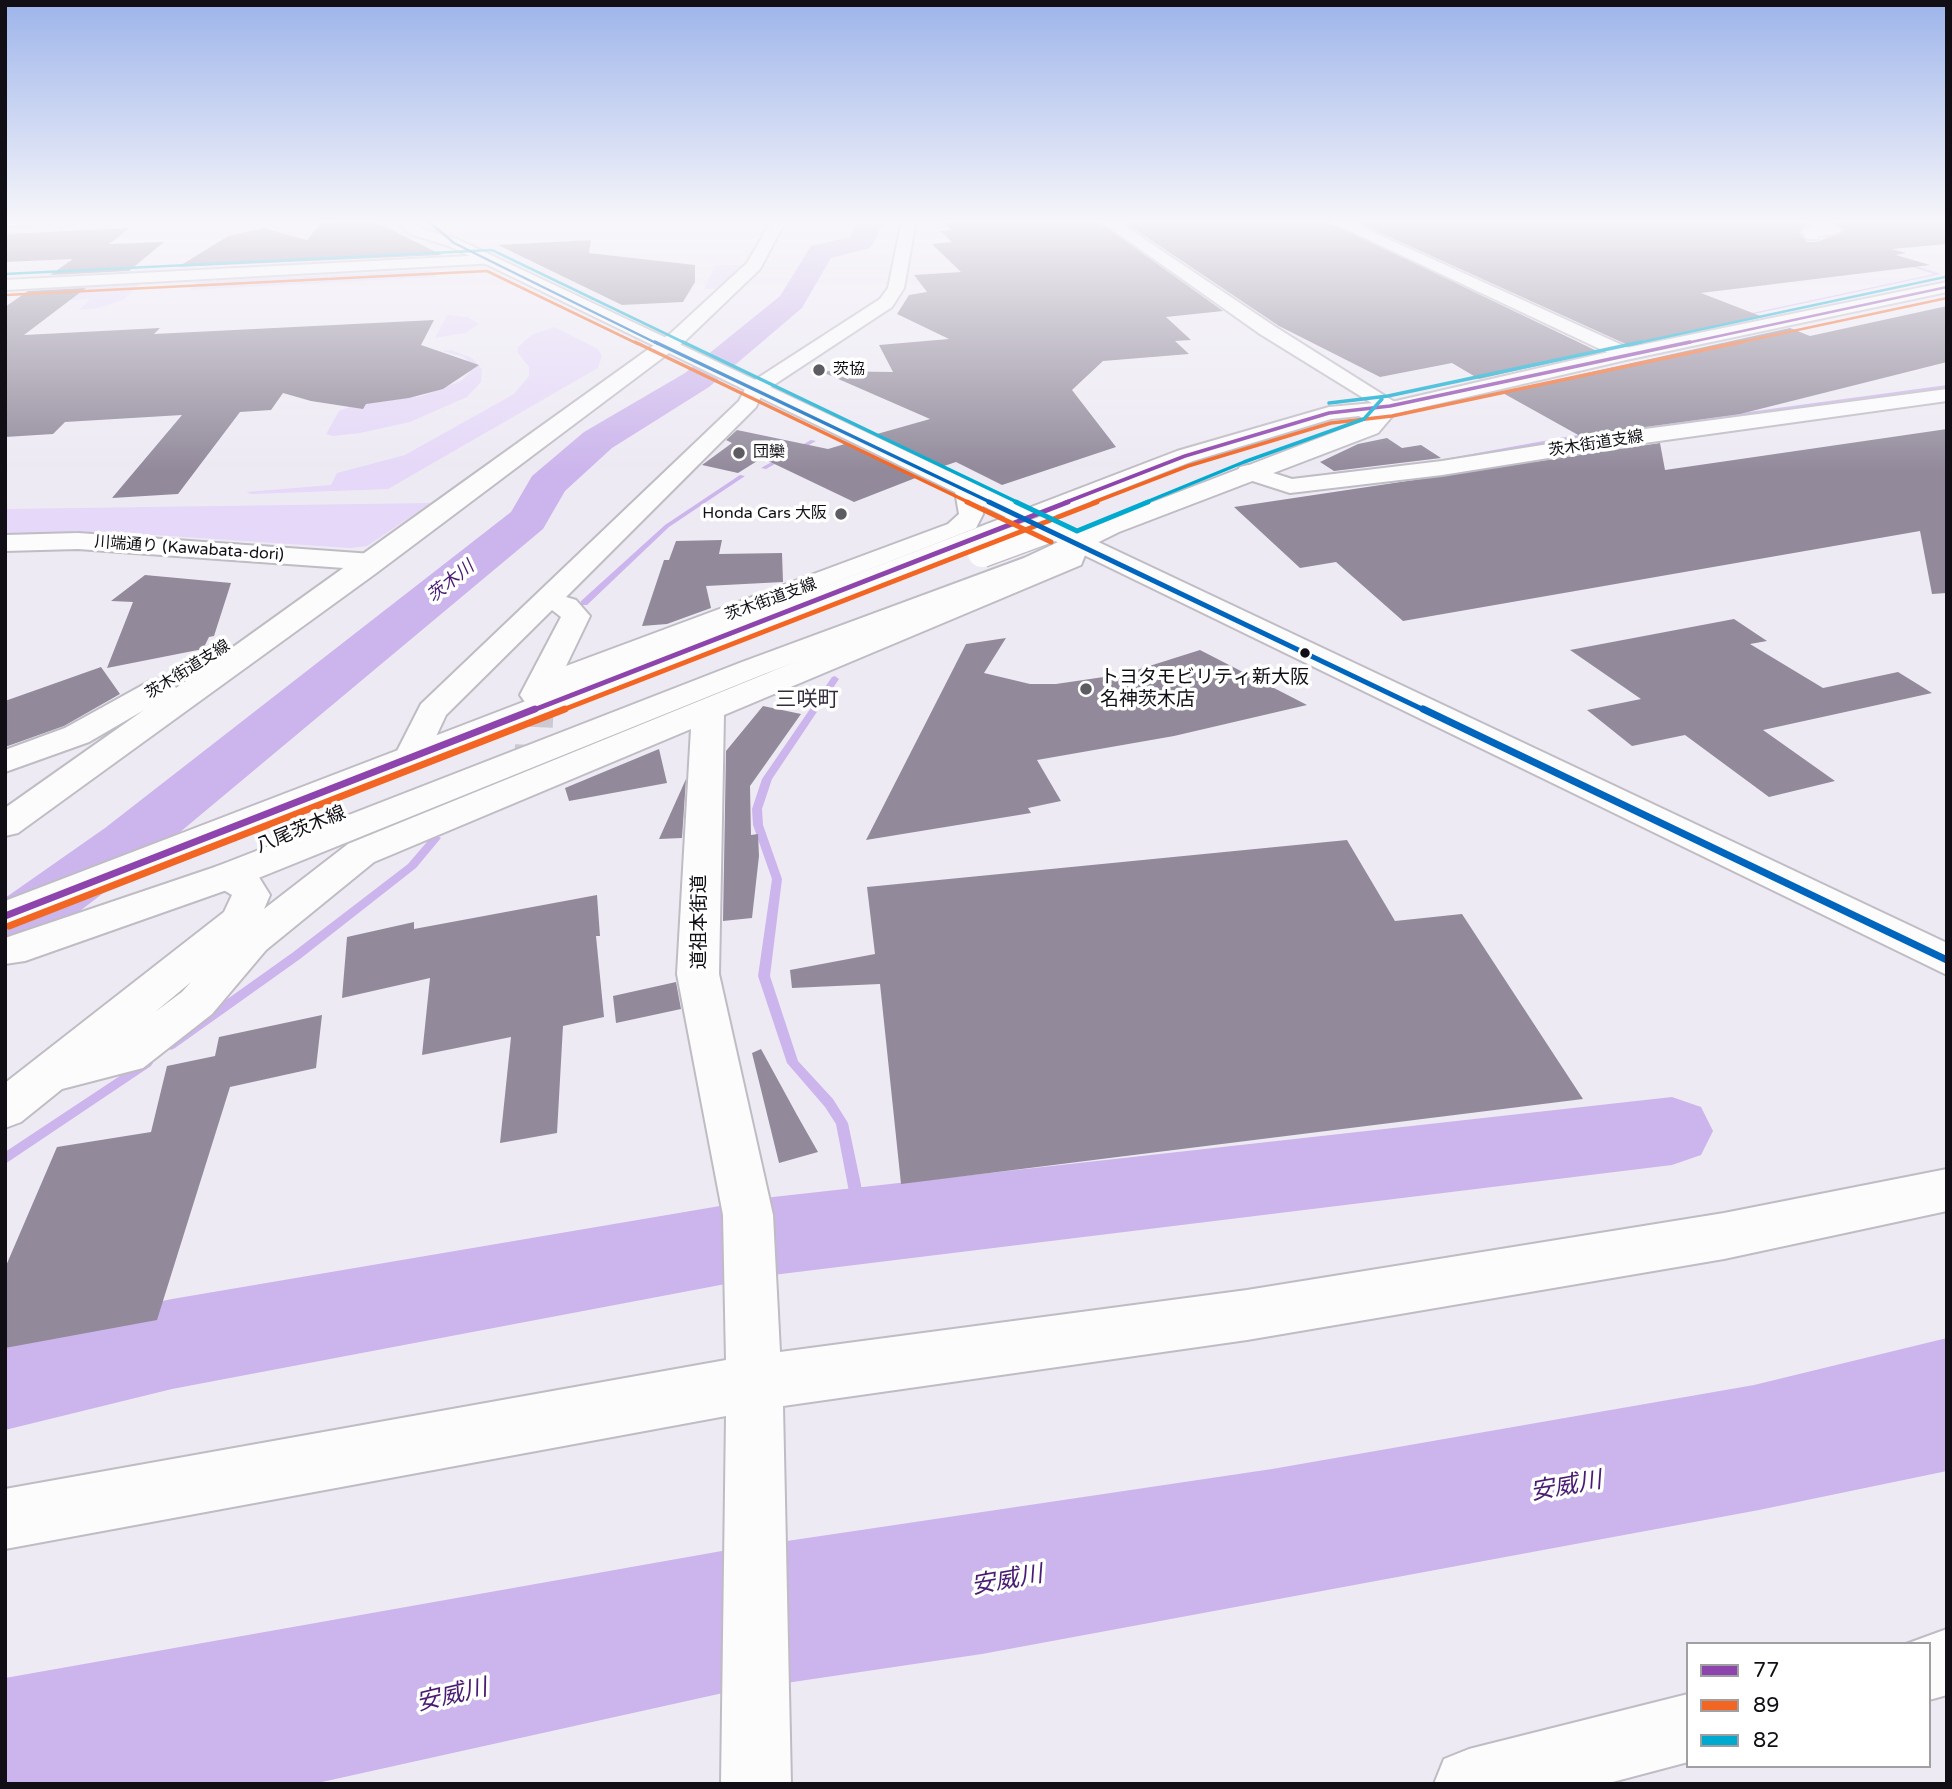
<!DOCTYPE html>
<html>
<head>
<meta charset="utf-8">
<style>
  body { margin:0 }
  #map { position:relative; width:1952px; height:1789px; overflow:hidden; background:#eeeaf4; font-family:"Varela Round",sans-serif }
  canvas { display:block }
  .frame { position:absolute; inset:0; border:7px solid #110f15; pointer-events:none }
  .legend { position:absolute; left:1686px; top:1642px; width:245px; height:126px; box-sizing:border-box; background:#fff; border:2px solid #a09fa1; margin:0; padding:9px 12px; list-style:none; font-size:21px; color:#110f15 }
  .legend li { display:flex; align-items:center; gap:14px; height:35px }
  .legend b { width:35px; border:2px solid #a09fa1 }
</style>
</head>
<body>
<div id="map">
<canvas width="1952" height="1789"></canvas>
<div class="frame"></div>
<ul class="legend">
<li><b style="height:9px;background:#8e44ad"></b>77</li>
<li><b style="height:9px;background:#f26522"></b>89</li>
<li><b style="height:9px;background:#00a9ce"></b>82</li>
</ul>
</div>
<script>
const ctx = document.querySelector('canvas').getContext('2d');
ctx.lineJoin = 'round';
function fill(path, color) { ctx.fillStyle = color; ctx.fill(path, 'evenodd'); }
const poly = rows => new Path2D(rows.map(r => 'M' + r).join(''));
function stroke(path, color, width, dash) { ctx.strokeStyle = color; ctx.lineWidth = width; ctx.lineCap = dash ? 'butt' : 'round'; ctx.setLineDash(dash || []); ctx.stroke(path); }
function write(font, color, halo, rows, align = 'center') {
  ctx.font = font + ' "Varela Round","Noto Sans JP",sans-serif'; ctx.lineWidth = 7; ctx.setLineDash([]); ctx.textBaseline = 'middle'; ctx.strokeStyle = halo; ctx.fillStyle = color; for (const [text, x, y, turn = 0] of rows) {
    ctx.save(); ctx.translate(x, y); ctx.rotate((+turn || 0) * Math.PI / 180); ctx.textAlign = isNaN(turn) ? turn : align; if (halo) ctx.strokeText(text, 0, 0); ctx.fillText(text, 0, 0); ctx.restore();
  }
}
fill(poly([
  [716,265,741,265,719,289,704,289],
  [431,270,431,273,438,277,189,290,197,281],
  [141,284,123,300,99,308,79,310,90,299,53,301,21,310,49,288],
  [447,315,468,317,479,324,465,333,435,338],
  [555,327,598,349,602,356,598,368,388,489,251,494,246,492,331,485,337,473,405,455,514,394,529,376,529,367,518,353,518,347,533,334],
  [451,350,472,358,482,369,481,382,467,397,410,422,360,433,333,436,326,434,339,411,354,405,422,396,461,381,470,372,471,364,464,357,442,351],
  [431,503,367,546,350,548,155,535,5,535,5,509]
]), '#e5d8f8');
fill(poly([
  [1947,1338,1947,1471,1759,1510,982,1654,732,1691,313,1784,5,1784,5,1678,733,1549,1272,1469,1754,1385]
]), '#ccb5ec');
fill(poly([
  [1819,220,1825,220,1860,232,1828,236,1841,242,1838,243,1821,235,1852,231,1819,220],
  [1361,244,1401,244,1429,257,1425,258,1400,246,1360,246,1361,244],
  [1903,262,1941,274,1740,317,1738,316,1934,274,1903,264,1903,262],
  [1947,385,1947,389,1571,440,1420,466,1417,464,1571,436,1947,385],
  [811,440,816,441,766,469,761,468,811,440],
  [740,475,745,476,669,527,587,605,581,605,581,601,665,525,740,475],
  [835,676,839,679,772,779,762,809,763,825,782,879,770,976,798,1061,833,1099,848,1123,869,1223,867,1227,862,1229,857,1227,855,1223,836,1124,825,1107,787,1063,758,976,772,879,753,825,752,809,762,779,832,677,835,676],
  [436,835,441,838,416,868,300,959,175,1048,171,1050,167,1048,165,1045,167,1042,292,953,408,864,432,836,436,835],
  [147,1058,151,1060,153,1063,151,1066,5,1164,5,1152,147,1058]
]), '#ccb5ec');
fill(poly([
  [858,220,884,220,874,242,870,248,831,258,802,308,709,387,612,448,565,491,543,529,149,858,29,950,5,957,5,898,105,828,511,512,532,476,584,432,685,373,780,296,811,246,850,237,858,220],
  [1672,1097,1701,1107,1713,1131,1701,1155,1672,1165,773,1275,172,1389,5,1430,5,1334,172,1299,773,1197,1672,1097]
]), '#ccb5ec');
fill(poly([
  [372,220,442,255,178,267,228,236,264,228,307,240,321,223],
  [940,220,1096,220,1223,311,1166,317,1191,340,1175,341,1189,354,1103,361,1072,390,1116,447,1002,485,956,462,944,466,877,434,930,419,820,371,893,372,879,345,949,339,897,314,909,295,927,292,914,275,961,272,932,244,952,242,940,231,952,230],
  [1121,220,1325,220,1599,352,1479,379,1452,363,1380,377,1279,326],
  [1352,220,1798,220,1808,226,1799,232,1807,242,1817,242,1843,232,1843,228,1831,220,1947,220,1947,244,1892,249,1906,253,1896,255,1930,265,1701,293,1763,317,1628,345],
  [130,228,109,244,164,242,129,271,50,275,73,259,5,262,5,234],
  [591,240,589,253,695,265,695,282,683,302,622,305,498,245],
  [86,288,24,335,160,328,154,334,434,320,421,345,479,365,443,389,409,398,366,404,363,409,311,401,283,393,271,410,240,412,178,494,112,498,182,415,65,422,53,434,5,437,5,307,28,291],
  [1947,306,1947,362,1740,414,1580,436,1501,392,1790,328,1810,336],
  [1947,429,1947,593,1932,594,1920,531,1403,621,1336,562,1300,568,1234,507,1660,443,1665,470],
  [737,430,828,449,848,443,918,477,854,502,762,458,738,473,702,465,732,443,726,440],
  [1387,438,1402,448,1421,445,1441,458,1334,471,1320,462,1358,444],
  [722,540,719,554,782,553,783,582,706,586,711,608,667,624,642,626,664,560,669,560,676,541],
  [145,575,231,583,214,636,209,637,203,649,107,668,133,602,111,601],
  [1734,619,1767,641,1750,644,1823,688,1898,672,1932,693,1763,730,1835,781,1769,797,1685,735,1632,746,1587,710,1641,699,1570,650],
  [1006,638,984,673,1030,684,1056,684,1124,674,1200,650,1307,705,1174,736,1037,760,1061,801,1028,808,1031,813,866,840,966,644],
  [101,667,120,694,64,726,5,747,5,701],
  [763,706,801,714,750,786,751,835,758,834,759,856,752,918,723,921,726,751],
  [659,749,667,783,569,801,565,788],
  [686,779,682,838,659,839],
  [1347,840,1395,921,1462,914,1583,1099,901,1184,880,984,792,988,790,970,875,954,867,887],
  [597,895,600,936,596,936,604,1017,563,1026,557,1133,500,1143,511,1037,422,1055,430,978,342,998,347,937,414,922,414,929],
  [676,982,681,1009,616,1023,613,996],
  [322,1015,316,1068,230,1087,157,1320,5,1348,5,1268,57,1147,151,1132,167,1066,215,1056,219,1037],
  [761,1049,797,1115,818,1152,779,1163,752,1053]
]), '#928a9b');
stroke(poly([
  [535,711,536,695]
]), '#cdc9d3', 28, [28, 14]);
stroke(poly([
  [532,782,535,709]
]), '#cdc9d3', 37, [37, 18]);
const minor = poly([
  [5,220,55,220,48,224,5,227,5,220],
  [772,220,786,220,760,269,685,341,375,574,18,833,5,836,5,808,144,710,89,742,5,772,5,750,65,728,150,681,161,679,172,681,176,688,671,333,747,263,772,220],
  [902,220,916,220,904,288,892,307,763,392,756,407,566,597,576,600,590,616,566,666,948,524,959,514,955,491,958,486,976,486,983,500,983,514,976,528,553,692,547,702,536,704,525,702,520,695,561,617,552,610,446,715,424,762,412,765,400,762,395,755,421,704,739,401,747,385,880,299,888,288,902,220],
  [1099,220,1116,220,1274,326,1401,406,1390,412,1383,410,1260,334,1099,220],
  [1327,220,1346,220,1633,350,1636,354,1633,358,1619,358,1327,220],
  [1804,220,1824,220,1842,230,1835,234,1819,236,1817,239,1807,239,1802,232,1804,229,1815,227,1804,220],
  [1947,389,1947,401,1630,445,1442,475,1290,493,1240,477,1236,472,1240,467,1248,465,1292,479,1442,461,1630,431,1947,389],
  [1077,535,1086,537,1090,543,1081,565,724,715,719,974,773,1215,780,1352,1247,1290,1724,1213,1947,1169,1947,1211,1724,1259,1247,1340,783,1406,791,1784,721,1784,726,1416,5,1549,5,1489,726,1360,723,1215,677,974,691,729,374,862,266,950,212,1014,143,1068,62,1089,21,1122,5,1128,5,1083,224,912,232,895,215,885,209,876,215,867,228,863,257,874,270,895,264,909,348,844,1060,554,1068,537,1077,535],
  [191,982,182,992,155,1012,191,982],
  [1947,1629,1947,1695,1929,1700,1929,1644,1906,1644,1947,1629],
  [1688,1694,1688,1762,1605,1784,1434,1784,1444,1759,1469,1749,1688,1694]
]);
const tertiary = poly([
  [489,255,495,257,495,263,5,290,5,280,489,255],
  [78,533,372,554,381,556,385,562,381,568,372,570,78,549,5,551,5,535,78,533]
]);
const primary = poly([
  [1947,282,1947,292,1626,360,1394,414,1378,433,1119,532,1042,570,764,674,241,885,25,961,5,964,5,938,215,867,742,662,1024,558,1101,522,1366,420,1359,416,1331,419,1193,461,5,930,5,901,1177,451,1329,407,1396,401,1626,348,1947,282]
]);
const trunk = poly([
  [394,220,410,220,420,228,459,240,1947,943,1947,975,449,246,410,234,394,220]
]);
stroke(minor, '#bfbcc4', 4);
stroke(tertiary, '#bfbcc4', 4);
stroke(primary, '#bfbcc4', 4);
stroke(trunk, '#bfbcc4', 4);
fill(minor, '#fcfcfd');
fill(tertiary, '#fcfcfd');
fill(primary, '#fcfcfd');
fill(trunk, '#fcfcfd');
const primaryBridge = poly([
  [982,553,1050,528]
]);
stroke(primaryBridge, '#bfbcc4', 31, []);
stroke(primaryBridge, '#fcfcfd', 28);
stroke(poly([
  [1682,344,1947,287]
]), '#8e44ad', 2.5);
stroke(poly([
  [1064,503,1185,456,1329,413,1390,406,1690,342]
]), '#8e44ad', 3.5);
stroke(poly([
  [531,711,1068,502]
]), '#8e44ad', 5);
stroke(poly([
  [5,916,535,709]
]), '#8e44ad', 7);
stroke(poly([
  [6,295,487,271,638,344],
  [1732,344,1947,298]
]), '#f26522', 2.5);
stroke(poly([
  [635,342,970,503],
  [1092,503,1188,466,1331,423,1392,416,1741,342]
]), '#f26522', 3.5);
stroke(poly([
  [967,502,1051,542],
  [560,711,1097,502]
]), '#f26522', 5);
stroke(poly([
  [9,926,565,709]
]), '#f26522', 7);
stroke(poly([
  [5,274,492,250,687,344],
  [1633,344,1945,277]
]), '#00a9ce', 2.5);
stroke(poly([
  [683,342,1019,503],
  [1329,403,1388,396,1641,342],
  [1144,503,1244,462,1364,419,1382,399]
]), '#00a9ce', 3.5);
stroke(poly([
  [1016,502,1077,531,1148,502]
]), '#00a9ce', 5);
stroke(poly([
  [427,220,454,243,658,344]
]), '#0065bd', 2.5);
stroke(poly([
  [655,342,992,503]
]), '#0065bd', 3.5);
stroke(poly([
  [989,502,1426,711]
]), '#0065bd', 5);
stroke(poly([
  [1423,709,1947,960]
]), '#0065bd', 7);
const sky = ctx.createLinearGradient(0, 0, 0, 471);
sky.addColorStop(0, '#9db4ea');
sky.addColorStop(0.47, '#f7f6fa');
sky.addColorStop(1, '#f7f6fa00');
ctx.fillStyle = sky;
ctx.fillRect(0, 0, 1952, 471);
for (const [x, y, r, color] of [
  [819,370,7,"#5e5c63"],
  [739,453,7,"#5e5c63"],
  [841,514,7,"#5e5c63"],
  [1305,653,6,"#110f15"],
  [1086,689,7,"#5e5c63"]
]) { const dot = new Path2D(); dot.arc(x, y, r, 0, 2 * Math.PI); ctx.fillStyle = color; ctx.fill(dot); stroke(dot, '#fff', 2.5); }
write('16px', '#110f15', '#fff', [
  ["茨協",833,370],
  ["団欒",753,453],
  ["Honda Cars 大阪",827,514,"right"]
], 'left');
write('16px', '#110f15', '#fff', [
  ["茨木街道支線",1596,444,-9],
  ["川端通り (Kawabata-dori)",189,549,4],
  ["茨木街道支線",771,600,-20],
  ["茨木街道支線",188,670,-32]
]);
write('italic 18px', '#491c72', '#fff', [
  ["茨木川",451,582,-39]
]);
write('19px', '#110f15', '#fff', [
  ["トヨタモビリティ新大阪",1100,678],
  ["名神茨木店",1100,700]
], 'left');
write('19px', '#110f15', '#fff', [
  ["八尾茨木線",301,830,-22],
  ["道祖本街道",700,922,-90]
]);
write('21px', '#342d3d', '#fff', [
  ["三咲町",807,700]
]);
write('italic 24px', '#491c72', '#fff', [
  ["安威川",1566,1487,-10],
  ["安威川",1007,1581,-10],
  ["安威川",452,1696,-13]
]);
</script>
</body>
</html>
